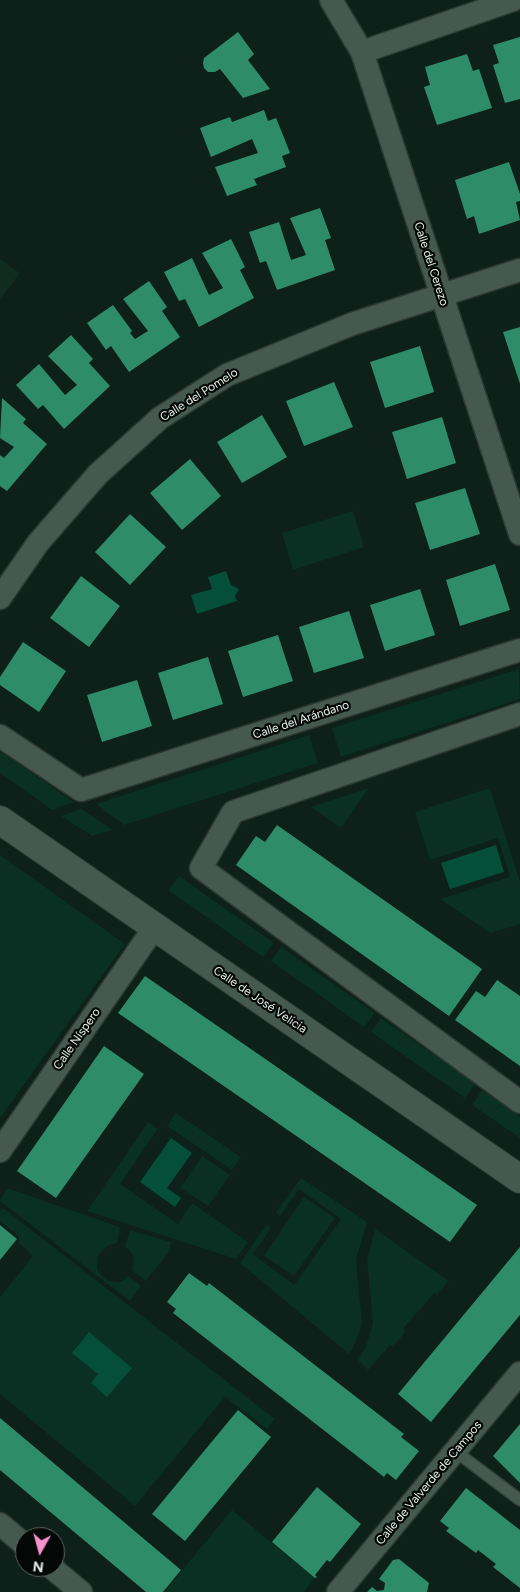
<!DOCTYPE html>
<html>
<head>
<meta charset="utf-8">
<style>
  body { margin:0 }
  #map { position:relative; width:520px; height:1592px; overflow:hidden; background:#0d2019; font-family:Figtree,sans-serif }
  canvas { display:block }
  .north { position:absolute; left:15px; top:1527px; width:50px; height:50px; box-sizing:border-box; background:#030806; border:1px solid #5c6460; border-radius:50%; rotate:187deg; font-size:14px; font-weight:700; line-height:20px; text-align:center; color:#e2eee8 }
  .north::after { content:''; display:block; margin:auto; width:18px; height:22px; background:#f890cc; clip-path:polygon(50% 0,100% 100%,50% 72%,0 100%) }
</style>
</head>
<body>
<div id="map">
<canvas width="520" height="1592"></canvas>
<div class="north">N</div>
</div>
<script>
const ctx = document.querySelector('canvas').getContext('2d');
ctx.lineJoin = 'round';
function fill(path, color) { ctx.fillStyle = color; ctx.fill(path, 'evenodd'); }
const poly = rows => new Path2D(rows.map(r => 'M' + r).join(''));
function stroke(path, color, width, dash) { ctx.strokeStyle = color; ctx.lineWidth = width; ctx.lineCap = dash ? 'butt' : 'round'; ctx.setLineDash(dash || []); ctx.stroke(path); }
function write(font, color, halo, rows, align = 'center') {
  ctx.font = font + ' Figtree,sans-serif'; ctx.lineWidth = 4.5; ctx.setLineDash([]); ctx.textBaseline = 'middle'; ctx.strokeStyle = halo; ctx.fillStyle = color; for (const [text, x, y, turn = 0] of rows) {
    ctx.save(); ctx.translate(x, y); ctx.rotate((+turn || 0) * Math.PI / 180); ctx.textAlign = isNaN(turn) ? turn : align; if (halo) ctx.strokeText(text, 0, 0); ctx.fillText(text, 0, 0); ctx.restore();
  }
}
fill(poly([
  [0,259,20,273,0,300]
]), '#102b20');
fill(poly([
  [353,511,364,547,293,570,282,533],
  [519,669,520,699,341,757,332,728],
  [309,735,318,763,124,825,96,804],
  [0,751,74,802,52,810,0,773],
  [369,788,341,828,311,807],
  [490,788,520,882,520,924,490,933,440,899,510,877,498,838,430,860,415,812],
  [81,809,113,830,92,836,61,816],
  [0,855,125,944,0,1118],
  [179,876,274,943,263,957,168,890],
  [281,947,375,1013,364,1027,271,961],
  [381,1018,475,1083,465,1098,371,1032],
  [482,1090,520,1117,520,1138,472,1105],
  [176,1113,241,1157,232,1170,167,1126],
  [148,1122,158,1129,120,1184,178,1224,192,1203,248,1242,236,1259,87,1211],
  [202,1156,230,1175,208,1206,180,1188],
  [301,1178,367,1222,356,1260,362,1323,357,1339,349,1354,240,1263,267,1224,271,1228,253,1254,294,1285,341,1219,299,1189,280,1216,276,1212],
  [7,1188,120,1227,117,1243,109,1245,98,1255,97,1268,100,1274,108,1281,121,1282,128,1276,141,1286,130,1301,0,1201],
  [304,1197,335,1218,294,1276,264,1256],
  [3,1208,275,1419,267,1429,225,1397,135,1506,0,1394,0,1297,33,1256,19,1243,19,1237,0,1221,0,1211],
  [375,1229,449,1281,437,1295,434,1293,403,1329,406,1331,393,1347,390,1345,368,1370,358,1360,366,1346,373,1323,367,1260],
  [130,1230,171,1242,168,1253,146,1281,132,1270,134,1261,132,1253,125,1246],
  [232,1510,315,1578,304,1592,164,1592]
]), '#093022');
fill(poly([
  [226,571,231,585,239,589,235,596,237,601,197,614,191,595,212,589,208,577],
  [496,845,504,872,450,889,441,863],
  [171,1138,192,1153,167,1188,181,1198,175,1207,140,1182],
  [89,1332,132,1368,107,1397,91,1383,98,1374,72,1353]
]), '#054f38');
fill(poly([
  [238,32,254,54,248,60,270,89,243,98,220,69,215,72,208,72,204,68,203,63,204,58],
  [520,37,520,99,505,103,493,65,499,63,493,45],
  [467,54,473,71,479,69,492,108,437,125,424,87,430,85,425,67],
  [264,110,268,121,276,118,283,135,290,153,282,156,286,167,254,179,257,185,227,196,215,167,258,153,252,139,211,157,200,128,230,117,232,122],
  [509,162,520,194,520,201,516,202,520,220,479,234,474,216,467,219,455,180],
  [320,208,331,238,325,240,335,270,277,290,266,261,260,263,249,232,279,222,291,260,306,255,290,218],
  [231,239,245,267,240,270,254,298,199,327,185,299,179,301,164,272,192,258,209,295,223,288,202,253],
  [149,281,167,307,162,311,180,337,129,372,111,346,106,350,87,323,113,305,132,331,130,333,135,339,148,331,123,299],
  [520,327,520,384,503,332],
  [71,335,93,359,89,363,110,386,64,429,43,405,38,409,16,385,39,364,65,395,77,385,48,356],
  [420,346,434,392,385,408,370,362],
  [334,382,353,427,304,446,286,401],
  [2,398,26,419,23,423,47,444,7,491,0,486,0,455,4,458,14,447,0,438],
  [262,415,287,457,242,483,217,442],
  [442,417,456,463,407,479,392,432],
  [190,459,221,496,182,530,150,493],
  [465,488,480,534,430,550,415,503],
  [130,514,166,547,130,585,95,552],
  [495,564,510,610,460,626,446,580],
  [81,576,120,606,89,647,50,618],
  [420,589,435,635,385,651,370,605],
  [349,611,364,658,314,673,299,627],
  [278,635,293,681,243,697,228,651],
  [23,642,66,671,39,712,0,685,0,677],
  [208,657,223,704,173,720,158,673],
  [137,680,152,726,102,742,87,695],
  [277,825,482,969,449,1016,236,865,256,836,265,842],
  [145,976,477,1205,450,1242,118,1013],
  [497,980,520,996,520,1066,455,1020,476,991,485,997],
  [104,1046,144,1074,56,1198,17,1171],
  [0,1225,17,1239,0,1260],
  [520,1247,520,1315,431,1422,398,1394],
  [189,1273,207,1286,209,1283,404,1434,401,1437,419,1451,396,1480,387,1473,384,1477,173,1313,176,1309,167,1302],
  [238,1410,271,1437,185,1541,152,1514],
  [0,1418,181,1570,163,1592,146,1592,0,1470],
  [520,1424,520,1483,493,1456],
  [317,1487,361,1524,330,1562,327,1560,315,1575,317,1577,315,1578,272,1542],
  [466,1488,520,1530,520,1588,493,1567,496,1564,478,1550,476,1553,446,1531,449,1528,440,1521],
  [399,1559,429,1583,427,1592,367,1592,372,1587,377,1591,384,1590,385,1583,379,1579,393,1560]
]), '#2e8c6a');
const service = poly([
  [455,1451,520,1500]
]);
const minor = poly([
  [331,0,362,52,520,534],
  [362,52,513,0],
  [0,598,38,543,98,474,160,418,227,375,352,324,520,270],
  [520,714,233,812,201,868,520,1102],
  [0,736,81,790,520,650],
  [0,1151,154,928],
  [0,1524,25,1545],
  [51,1567,81,1592],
  [338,1592,520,1373]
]);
const tertiary = poly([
  [0,820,520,1179]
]);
stroke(service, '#2d3832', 14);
stroke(minor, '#2d3832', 25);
stroke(tertiary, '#2d3832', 30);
stroke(service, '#455950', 11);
stroke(minor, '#455950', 22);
stroke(tertiary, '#455950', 28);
write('12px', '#e2eee8', '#030806', [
  ["Calle del Cerezo",431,264,72],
  ["Calle del Pomelo",199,395,-32],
  ["Calle del Arándano",301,720,-18],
  ["Calle de José Velicia",260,1000,34],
  ["Calle Níspero",77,1039,-55],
  ["Calle de Valverde de Campos",429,1483,-50]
]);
</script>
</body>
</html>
